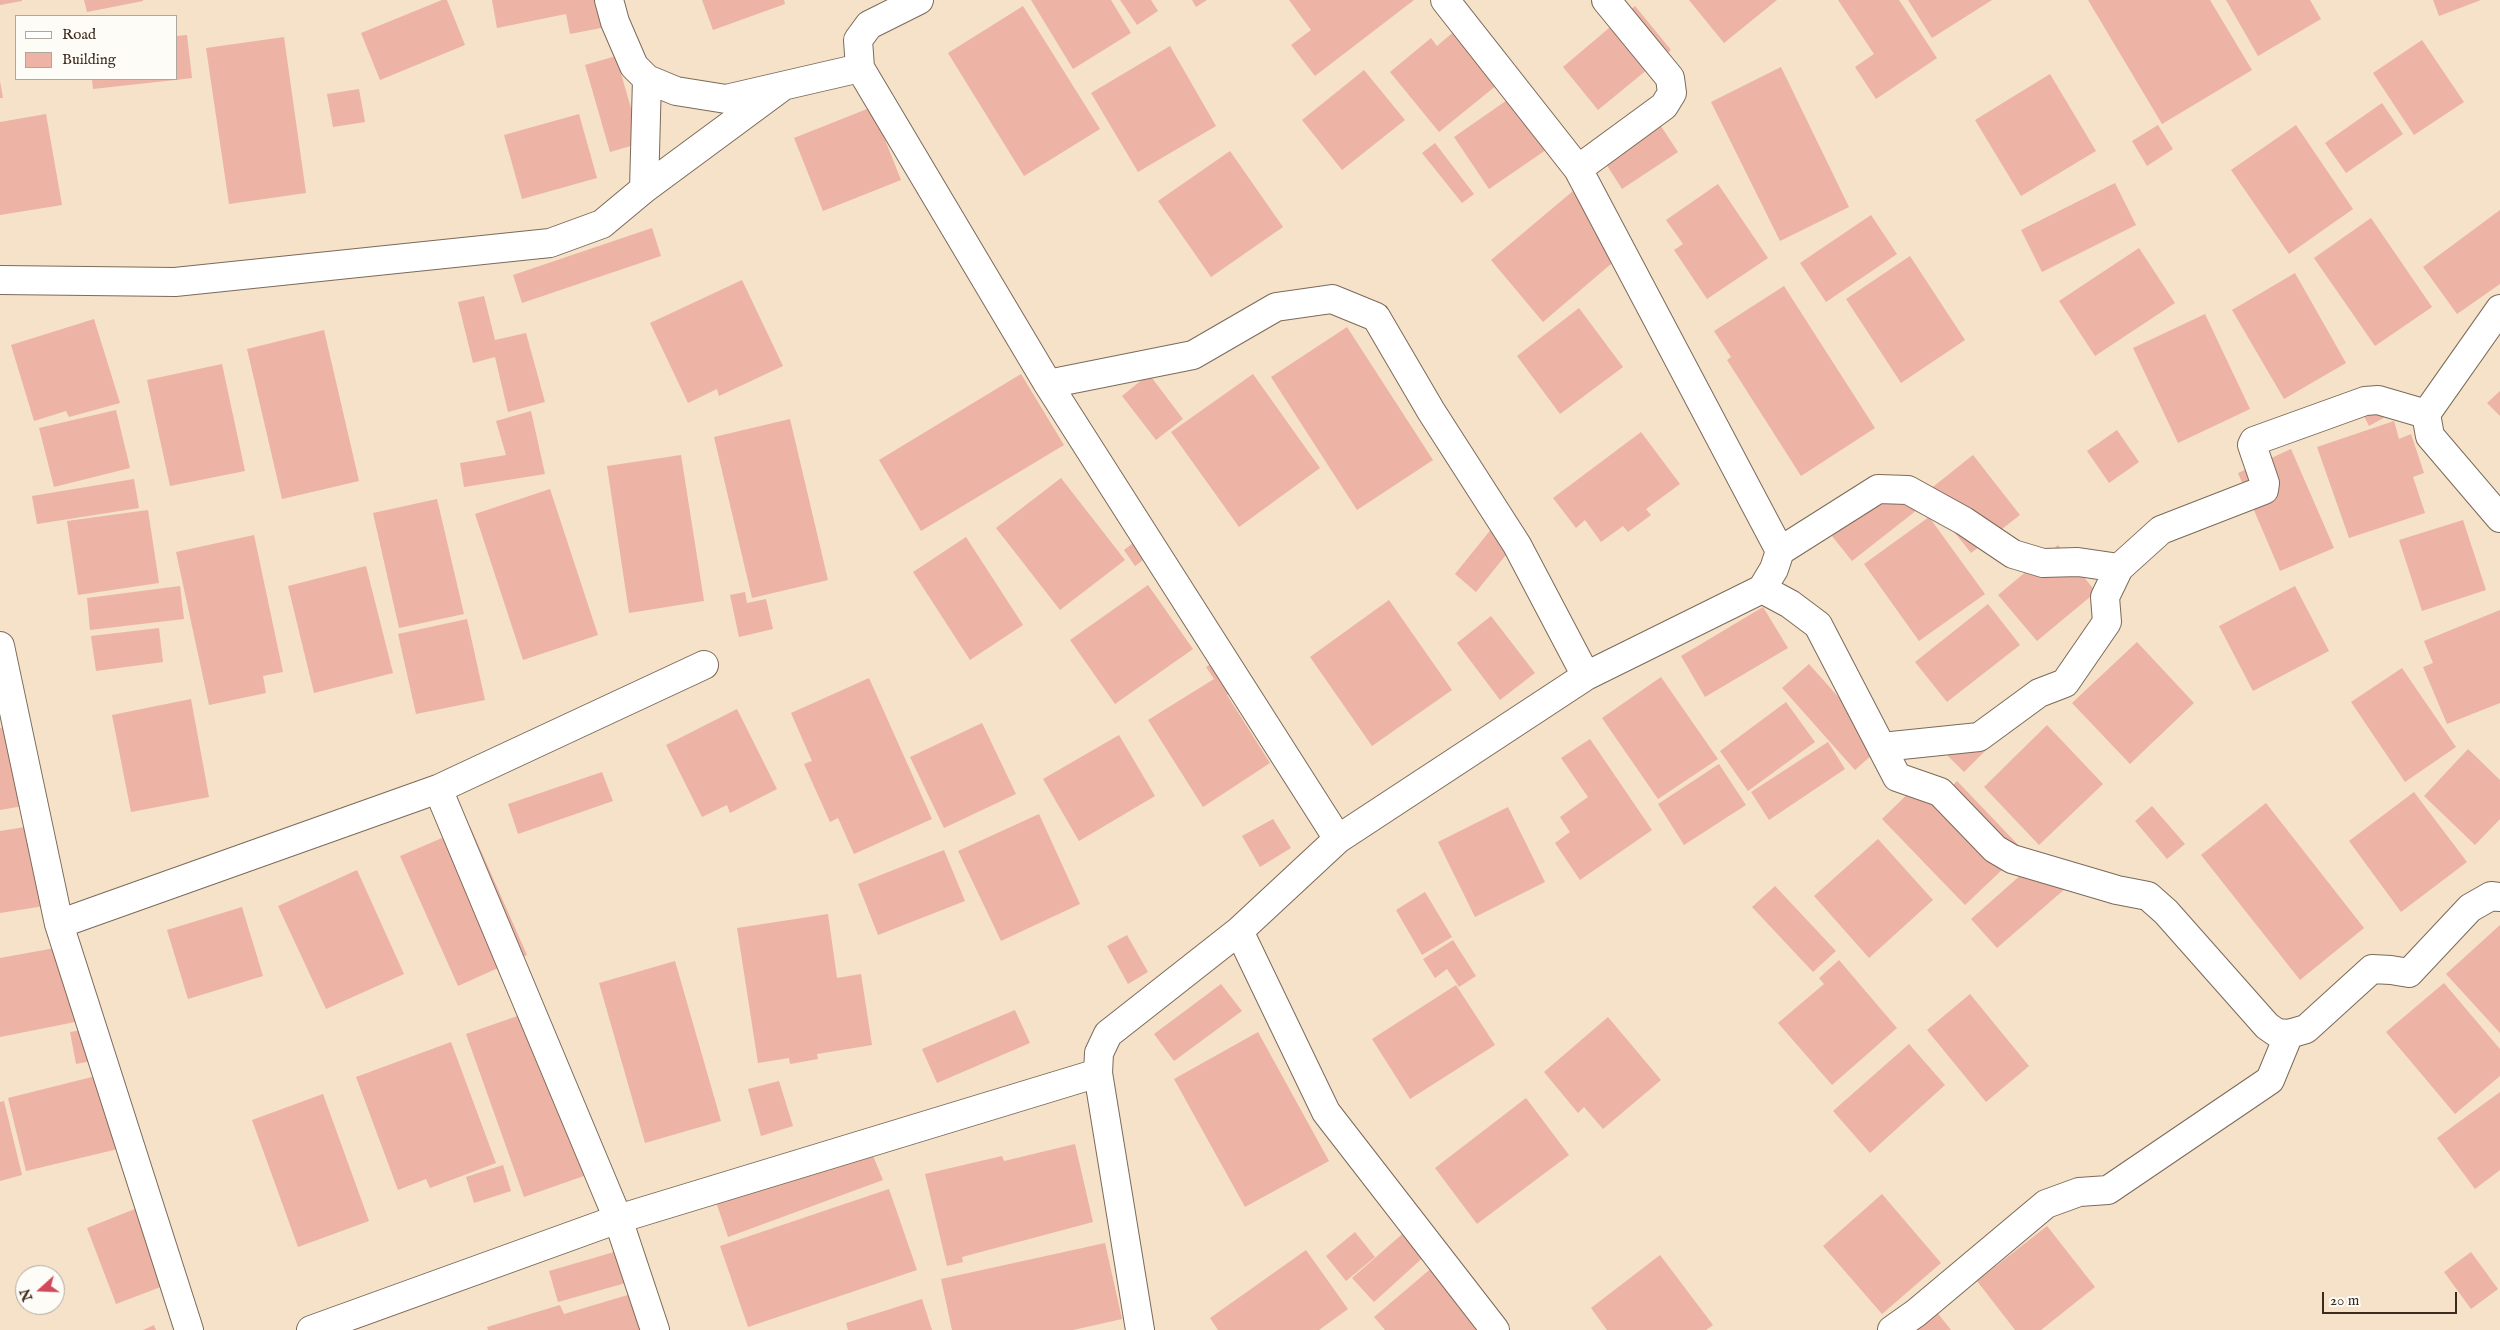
<!DOCTYPE html>
<html>
<head>
<meta charset="utf-8">
<style>
  body { margin:0 }
  #map { position:relative; width:2500px; height:1330px; overflow:hidden; background:#f5e2c9; font-family:"IM FELL English",serif }
  canvas { display:block }
  .legend { position:absolute; left:15px; top:15px; width:162px; height:65px; box-sizing:border-box; background:#fdfcf7; border:1px solid #afa8a0; margin:0; padding:6px 9px; list-style:none; font-size:15px; color:#3b2a1e }
  .legend li { display:flex; align-items:center; gap:10px; height:25px }
  .legend b { width:25px; border:1px solid #afa8a0 }
  .north { position:absolute; left:15px; top:1265px; width:50px; height:50px; box-sizing:border-box; background:#fdfcf7; border:1px solid #afa8a0; border-radius:50%; rotate:250deg; font-size:14px; font-weight:700; line-height:20px; text-align:center; color:#3b2a1e }
  .north::after { content:''; display:block; margin:auto; width:18px; height:22px; background:#d1495b; clip-path:polygon(50% 0,100% 100%,50% 72%,0 100%) }
  .scale { position:absolute; left:2322px; top:1292px; width:135px; height:22px; box-sizing:border-box; border:2px solid #3b2a1e; border-top:0; padding-left:6px; font-size:15px; line-height:18px; white-space:nowrap; color:#3b2a1e; -webkit-text-stroke:4px #fdfcf7; paint-order:stroke }
</style>
</head>
<body>
<div id="map">
<canvas width="2500" height="1330"></canvas>
<ul class="legend">
<li><b style="height:6px;background:#fff"></b>Road</li>
<li><b style="height:14px;background:#edb3a5"></b>Building</li>
</ul>
<div class="north">N</div>
<div class="scale">20 m</div>
</div>
<script>
const ctx = document.querySelector('canvas').getContext('2d');
ctx.lineJoin = 'round';
function fill(path, color) { ctx.fillStyle = color; ctx.fill(path, 'evenodd'); }
const poly = rows => new Path2D(rows.map(r => 'M' + r).join(''));
function stroke(path, color, width, dash) { ctx.strokeStyle = color; ctx.lineWidth = width; ctx.lineCap = dash ? 'butt' : 'round'; ctx.setLineDash(dash || []); ctx.stroke(path); }
fill(poly([
  [0,0,22,0,22,1,0,5],
  [84,0,143,0,143,1,87,12],
  [442,0,447,0,465,45,380,80,361,33],
  [492,0,606,0,611,26,570,34,566,14,497,28],
  [702,0,784,0,785,4,713,30],
  [1031,0,1111,0,1131,33,1073,69],
  [1120,0,1151,0,1158,11,1137,25],
  [1192,0,1207,0,1196,7],
  [1289,0,1414,0,1315,76,1291,45,1311,30],
  [1689,0,1777,0,1724,43],
  [1838,0,1899,0,1937,58,1876,99,1855,67,1874,54],
  [1908,0,1992,0,1932,38],
  [2088,0,2210,0,2252,70,2162,124],
  [2226,0,2310,0,2321,19,2258,56],
  [2433,0,2481,0,2439,16],
  [1023,6,1100,129,1024,176,948,53],
  [1635,6,1671,50,1598,110,1563,67],
  [1464,23,1508,76,1439,132,1390,72,1431,38,1437,46],
  [187,35,192,78,176,80,176,36],
  [284,37,306,193,229,204,206,48],
  [2422,40,2464,102,2414,135,2373,73],
  [1170,46,1216,126,1138,172,1091,93],
  [616,56,641,143,610,152,585,65],
  [1781,67,1849,207,1780,241,1711,102],
  [1364,70,1405,120,1342,170,1302,120],
  [2050,74,2096,151,2021,196,1975,120],
  [92,79,175,79,175,80,93,89],
  [0,81,3,98,0,98],
  [359,89,365,122,333,127,327,94],
  [1523,89,1559,141,1489,189,1454,137],
  [2382,103,2403,134,2346,173,2325,143],
  [872,107,901,180,823,211,794,138],
  [1651,111,1678,152,1622,189,1596,148],
  [46,114,62,205,0,215,0,122],
  [579,114,597,178,522,199,504,135],
  [2158,125,2173,149,2147,166,2132,141],
  [2296,125,2353,209,2289,254,2231,170],
  [1435,143,1474,194,1462,203,1422,153],
  [1230,151,1283,227,1211,277,1158,201],
  [2115,183,2136,225,2042,272,2021,230],
  [1718,184,1768,258,1707,299,1674,250,1683,244,1666,220],
  [1573,191,1625,252,1543,322,1491,260],
  [2500,210,2500,284,2457,314,2423,267],
  [1871,215,1897,254,1826,302,1800,263],
  [2371,218,2432,307,2375,346,2314,258],
  [652,228,661,256,522,303,513,275],
  [2139,248,2175,303,2095,356,2059,301],
  [1910,256,1965,340,1901,383,1846,299],
  [2295,273,2346,363,2284,399,2232,310],
  [742,280,783,366,719,396,717,389,688,403,650,323],
  [1784,286,1875,428,1801,476,1727,360,1731,357,1714,331],
  [484,296,495,340,526,333,545,402,508,412,495,357,473,363,458,302],
  [1579,308,1623,367,1560,414,1517,356],
  [2205,314,2250,409,2178,443,2133,348],
  [94,319,120,403,69,417,66,411,34,421,11,345],
  [1347,327,1433,460,1357,510,1271,377],
  [324,330,359,481,282,499,247,349],
  [222,364,245,471,170,486,147,380],
  [1021,374,1064,445,921,531,879,460],
  [1149,374,1183,419,1156,440,1122,396],
  [1253,374,1320,468,1239,527,1171,432],
  [2500,391,2500,416,2487,403],
  [2360,408,2398,410,2369,426],
  [116,410,130,468,54,487,39,428],
  [531,411,545,474,464,487,460,463,506,455,496,421],
  [790,419,828,580,752,598,714,437],
  [2394,421,2399,439,2411,434,2424,473,2413,477,2425,513,2349,538,2317,447],
  [2117,430,2139,462,2109,483,2087,451],
  [1641,432,1680,484,1646,509,1651,515,1628,532,1623,526,1601,542,1585,520,1576,528,1553,498],
  [2291,449,2334,548,2280,571,2238,473],
  [681,455,704,601,629,613,607,466],
  [1973,455,2020,515,1971,553,1924,494],
  [1061,478,1125,560,1060,610,996,528],
  [134,479,139,508,37,524,32,496],
  [1902,480,1922,506,1852,561,1832,536],
  [550,489,598,635,523,660,475,514],
  [437,499,464,614,399,628,373,513],
  [148,510,159,583,78,595,67,521],
  [1501,517,1522,535,1476,592,1455,574],
  [1929,517,1985,594,1919,641,1864,564],
  [2463,520,2486,590,2422,611,2399,540],
  [1147,532,1158,549,1135,566,1124,550],
  [254,535,283,672,263,676,266,693,209,705,176,552],
  [966,537,1023,625,970,660,913,572],
  [2058,545,2096,592,2037,641,1998,595],
  [366,566,393,673,314,693,288,586],
  [1148,585,1193,649,1115,704,1070,640],
  [180,586,184,619,90,630,87,598],
  [2295,586,2329,651,2253,691,2219,626],
  [745,592,747,603,766,599,773,629,739,637,730,595],
  [1389,600,1452,690,1372,746,1310,657],
  [1988,604,2020,645,1947,702,1915,662],
  [1763,607,1788,648,1705,697,1681,656],
  [2500,610,2500,703,2447,724,2423,667,2433,663,2424,641],
  [1491,616,1535,673,1500,700,1457,643],
  [467,619,485,700,416,714,398,634],
  [159,628,163,662,96,671,91,636],
  [2137,642,2194,703,2130,764,2072,703],
  [1231,652,1249,680,1227,695,1270,763,1203,807,1148,720,1214,679,1206,667],
  [1809,664,1882,746,1855,770,1782,688],
  [2402,668,2456,747,2405,782,2351,702],
  [1661,677,1718,759,1658,799,1602,718],
  [869,678,932,819,854,854,838,818,830,822,804,764,812,761,791,713],
  [191,699,209,797,131,812,112,715],
  [1786,702,1815,742,1748,791,1720,751],
  [737,709,777,789,730,813,727,805,702,817,666,745],
  [982,723,1016,794,944,828,910,757],
  [21,724,35,804,0,810,0,728],
  [2047,725,2103,784,2039,845,1984,787],
  [1968,730,1987,749,1964,772,1945,753],
  [1119,735,1155,796,1079,841,1043,779],
  [1590,739,1652,830,1580,880,1555,843,1570,832,1560,817,1588,797,1561,758],
  [1828,742,1845,769,1769,820,1751,792],
  [2468,749,2500,780,2500,819,2475,845,2424,796],
  [1719,764,1746,805,1684,845,1658,804],
  [602,772,613,801,518,834,508,804],
  [1925,777,1943,795,1957,781,2023,850,1965,905,1882,819],
  [2414,792,2467,862,2401,912,2349,841],
  [2266,803,2364,928,2300,980,2201,855],
  [2152,806,2185,844,2167,859,2135,821],
  [1508,807,1545,882,1475,917,1438,842],
  [1039,814,1080,904,1001,941,958,851],
  [1273,819,1291,848,1260,867,1242,836],
  [44,824,57,904,0,913,0,831],
  [470,826,527,955,458,986,400,856],
  [1878,839,1933,900,1869,958,1814,896],
  [944,850,965,901,878,935,858,884],
  [2040,858,2066,888,1997,948,1971,919],
  [357,870,404,974,326,1009,278,906],
  [1775,886,1836,951,1813,972,1752,907],
  [1425,892,1452,937,1422,955,1396,910],
  [242,907,263,976,188,999,167,930],
  [828,914,837,978,861,974,872,1045,817,1054,818,1059,790,1064,789,1058,758,1063,737,928],
  [2500,925,2500,1033,2446,974],
  [1127,935,1148,972,1128,984,1107,946],
  [1453,940,1476,976,1459,987,1447,969,1435,978,1423,959],
  [66,946,80,1021,0,1037,0,958],
  [1839,960,1897,1028,1832,1085,1778,1023,1824,984,1819,978],
  [675,961,721,1121,645,1143,599,983],
  [2444,983,2500,1049,2500,1076,2455,1114,2386,1032],
  [1221,984,1242,1011,1174,1061,1154,1034],
  [1456,985,1495,1045,1410,1099,1372,1039],
  [1970,994,2029,1066,1986,1102,1927,1030],
  [543,1007,601,1170,524,1197,466,1034],
  [1015,1010,1030,1043,937,1083,922,1049],
  [1608,1017,1661,1080,1603,1129,1584,1107,1578,1113,1544,1072],
  [105,1026,111,1057,76,1064,70,1032],
  [1258,1032,1329,1161,1245,1207,1174,1079],
  [451,1042,496,1163,430,1188,426,1179,398,1190,356,1077],
  [1909,1044,1945,1085,1870,1153,1833,1111],
  [104,1074,122,1148,26,1171,8,1098],
  [779,1081,793,1126,761,1136,748,1089],
  [2500,1092,2500,1170,2475,1189,2437,1138],
  [323,1094,369,1221,298,1247,252,1120],
  [1526,1098,1569,1155,1477,1224,1435,1168],
  [4,1101,22,1175,0,1181,0,1102],
  [1075,1144,1093,1222,962,1257,963,1262,947,1266,925,1174,1002,1156,1004,1161],
  [869,1146,883,1180,728,1237,716,1202],
  [503,1165,511,1191,474,1203,466,1177],
  [889,1189,917,1270,748,1327,720,1246],
  [1882,1194,1941,1263,1882,1314,1823,1246],
  [150,1203,179,1280,116,1304,87,1228],
  [2047,1226,2095,1287,2041,1330,2015,1330,1977,1281],
  [1408,1229,1429,1252,1374,1302,1352,1278],
  [1355,1232,1375,1257,1346,1281,1326,1256],
  [1105,1243,1122,1319,1073,1330,952,1330,941,1279],
  [638,1245,647,1277,558,1302,549,1271],
  [1306,1250,1348,1309,1319,1330,1218,1330,1210,1318],
  [2471,1252,2498,1289,2471,1309,2444,1272],
  [1660,1255,1713,1325,1706,1330,1607,1330,1591,1308],
  [1434,1266,1488,1330,1385,1330,1374,1317],
  [641,1291,652,1330,488,1330,487,1327,560,1305,564,1314],
  [922,1299,932,1330,848,1330,846,1323],
  [1936,1311,1951,1330,1912,1330],
  [154,1325,156,1330,143,1330]
]), '#edb3a5');
const minor = poly([
  [609,0,615,22,634,66,647,79,676,91,726,99,860,68],
  [919,0,869,25,858,40,860,68,1048,384,1338,839],
  [1445,0,1578,169,1780,551],
  [1578,169,1664,106,1672,93,1670,78,1606,0],
  [644,189,647,79],
  [0,280,175,282,550,243,602,224,644,189,782,87],
  [2500,309,2426,414,2430,436,2500,518],
  [1048,384,1193,355,1276,307,1332,299,1376,317,1431,411,1517,545,1586,676],
  [1762,589,1790,604,1818,625,1897,777,1940,792,1995,849,2012,859,2117,890,2148,896,2166,912,2267,1026,2277,1033,2289,1034,2306,1029,2372,969,2391,970,2409,973,2470,908,2491,896,2500,897],
  [0,646,59,924,189,1330],
  [1882,747,1979,737,2039,693,2065,683,2107,622,2105,597,2119,568,2161,530,2264,490,2265,483,2252,445,2254,441,2365,401,2378,400,2426,414],
  [438,789,618,1219,655,1330],
  [59,924,438,789,704,665],
  [1239,931,1326,1112,1495,1330],
  [311,1330,618,1219,1098,1073],
  [1140,1330,1098,1073,1099,1053,1108,1034,1239,931,1338,839,1586,676,1762,589,1774,569,1780,551,1878,489,1908,490,1964,521,2013,554,2043,563,2078,562,2119,568],
  [1892,1330,1916,1313,2046,1204,2079,1192,2108,1190,2270,1080,2289,1034]
]);
stroke(minor, '#7c6a5a', 30);
stroke(minor, '#fff', 28);
</script>
</body>
</html>
